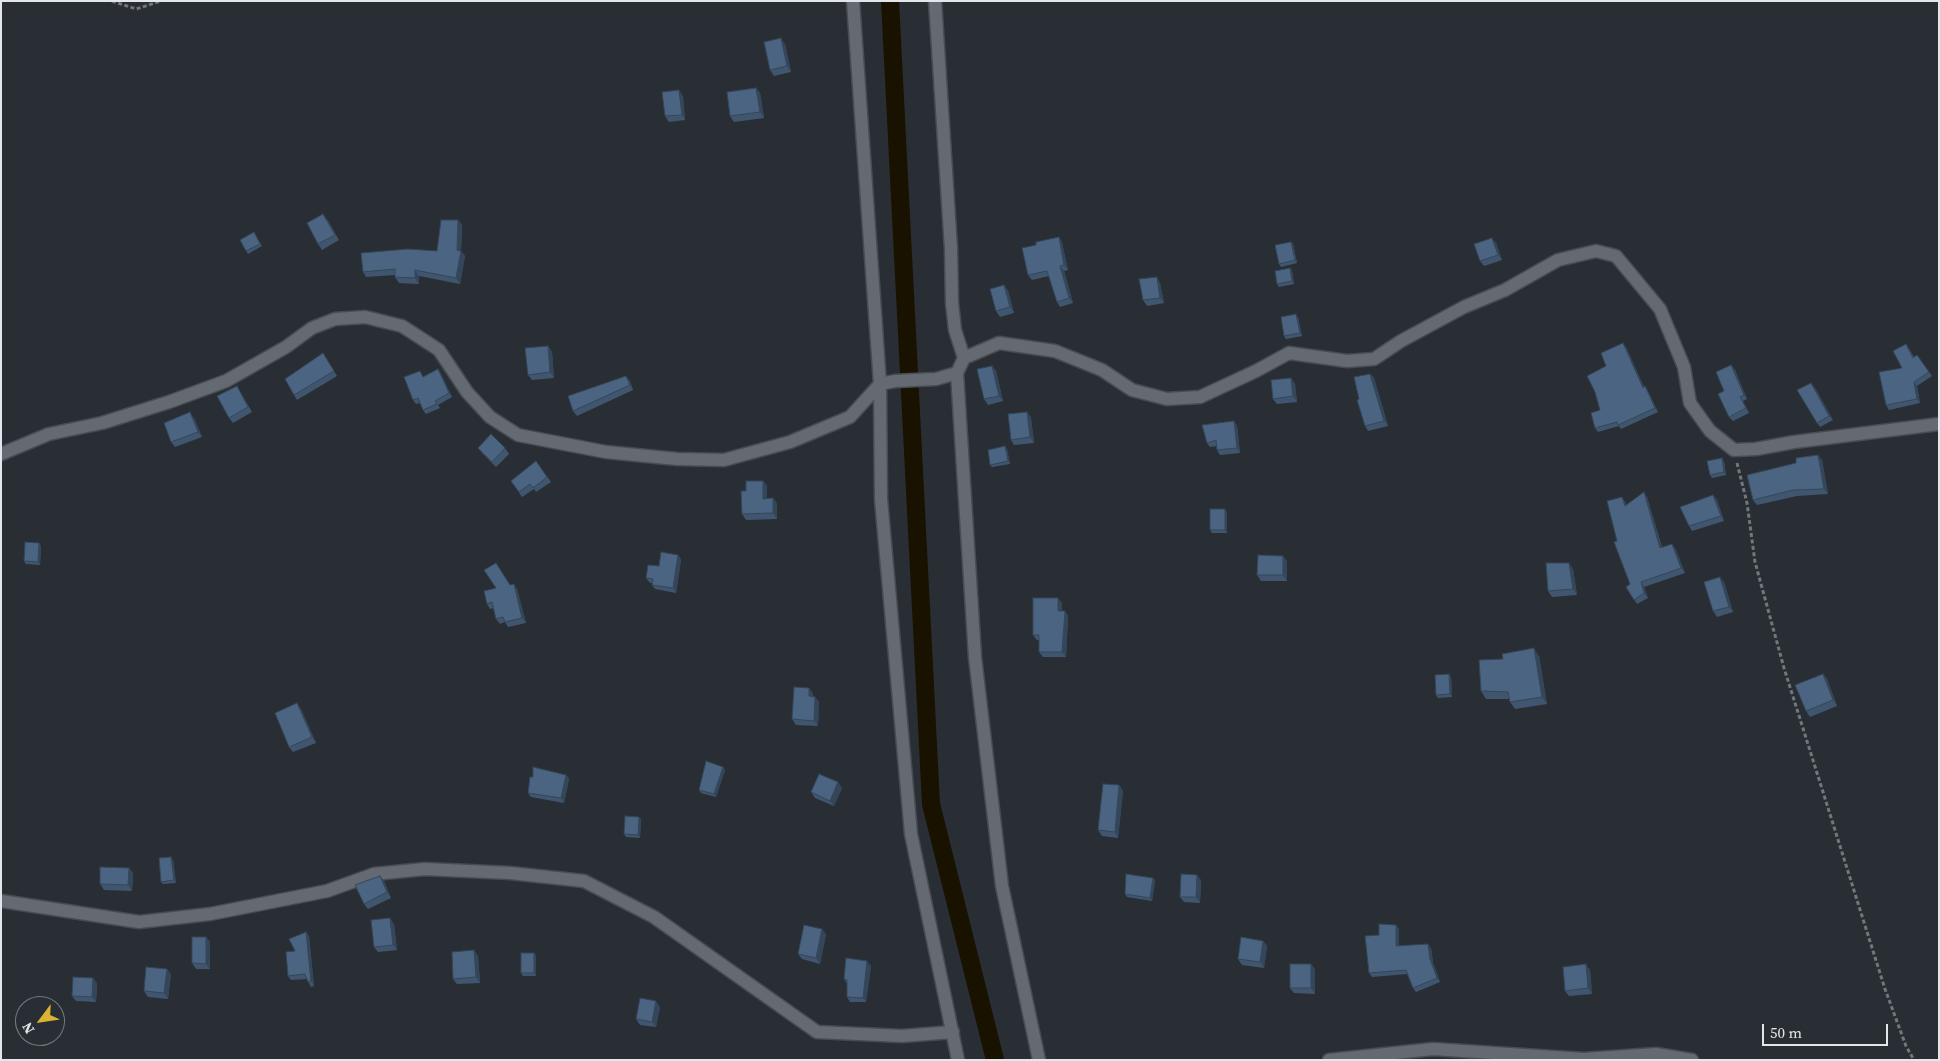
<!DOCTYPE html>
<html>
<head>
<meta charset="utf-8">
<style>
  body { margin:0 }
  #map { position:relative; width:1940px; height:1061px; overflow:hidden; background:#292e34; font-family:"Source Serif 4",serif }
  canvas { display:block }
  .frame { position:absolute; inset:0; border:2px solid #e3e6ea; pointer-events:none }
  .north { position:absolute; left:15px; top:996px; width:50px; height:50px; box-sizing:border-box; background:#292e34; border:1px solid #73787d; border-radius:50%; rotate:239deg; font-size:14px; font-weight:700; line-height:20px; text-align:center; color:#e3e6ea }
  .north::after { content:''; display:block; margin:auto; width:18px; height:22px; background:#dab333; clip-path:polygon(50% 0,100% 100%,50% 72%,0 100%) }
  .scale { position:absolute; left:1762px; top:1024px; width:126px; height:22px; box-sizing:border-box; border:2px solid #e3e6ea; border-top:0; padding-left:6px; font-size:15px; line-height:18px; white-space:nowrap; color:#e3e6ea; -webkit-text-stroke:4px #292e34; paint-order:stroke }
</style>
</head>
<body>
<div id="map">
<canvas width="1940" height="1061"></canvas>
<div class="frame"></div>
<div class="north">N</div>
<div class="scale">50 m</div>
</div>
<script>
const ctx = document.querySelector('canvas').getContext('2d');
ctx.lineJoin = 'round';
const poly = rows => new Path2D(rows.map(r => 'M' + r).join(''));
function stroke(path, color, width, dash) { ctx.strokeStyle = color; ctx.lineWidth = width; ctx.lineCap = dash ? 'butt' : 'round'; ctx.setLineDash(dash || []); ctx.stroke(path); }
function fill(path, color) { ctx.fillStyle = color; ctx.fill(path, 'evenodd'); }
stroke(poly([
  [890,1,931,804,995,1060]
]), '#1a1200', 18);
const minor = poly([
  [853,1,880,384,881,499,911,834,958,1060],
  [935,1,951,249,952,303,955,330,964,358,957,373,975,657,1002,886,1039,1060],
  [964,358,999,343,1055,351,1102,370,1132,390,1167,399,1200,397,1256,371,1289,353,1347,361,1374,359,1401,341,1464,307,1505,290,1558,260,1596,251,1616,256,1660,309,1684,367,1690,403,1710,431,1734,450,1756,449,1794,442,1939,424],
  [1,454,49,434,102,423,169,402,226,381,286,347,312,328,335,319,365,317,402,326,439,350,467,392,490,417,518,435,606,452,677,459,724,460,790,442,850,417,880,384,895,381,936,379,957,373],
  [1,901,139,922,210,914,327,891,374,874,425,869,510,873,584,881,654,917,817,1032,902,1036,953,1032],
  [1329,1060,1433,1049,1584,1059,1656,1054,1692,1060]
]);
stroke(minor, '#484c52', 15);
stroke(poly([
  [112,1,136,9,161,1],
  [1737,463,1747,503,1755,562,1784,668,1885,989,1906,1046,1914,1060]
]), '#73777c', 3, [4, 2.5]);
stroke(minor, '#646a72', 12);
fill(poly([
  [785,44,791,72,774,76,770,70],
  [756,88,760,93,764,118,734,122,730,116],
  [683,96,685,120,669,122,665,116],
  [327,219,339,240,322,250,318,244],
  [458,220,462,225,461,251,465,256,460,284,419,276,419,284,399,283,395,277,395,275,366,277,363,272,437,251],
  [254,232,262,246,248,254,246,251],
  [1059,237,1062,243,1068,270,1064,271,1073,303,1060,307,1057,302,1049,276,1032,280,1028,275,1036,245],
  [1291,242,1293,244,1297,263,1281,267,1279,264],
  [1496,243,1502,260,1484,266,1480,261],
  [1290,268,1292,271,1294,284,1279,287,1277,284],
  [1160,283,1164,303,1147,306,1143,300],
  [1004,285,1008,291,1014,313,1000,317,996,311],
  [1298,317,1302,336,1286,339,1284,336],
  [1906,344,1914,357,1917,355,1932,376,1917,386,1920,403,1889,410,1886,405,1902,368],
  [548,346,552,352,554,378,532,380,528,375],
  [1626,347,1644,387,1645,386,1648,391,1658,412,1621,429,1619,426,1598,432,1595,428,1600,410,1606,366],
  [323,353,337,376,297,400,294,395],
  [1731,365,1735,370,1747,399,1743,401,1749,413,1733,421,1729,417,1724,391],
  [992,366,996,371,1003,401,988,405,984,399],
  [438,369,441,374,452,397,438,405,440,408,426,414,423,410,420,403,416,404,413,400,424,376],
  [1370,374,1374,378,1388,426,1368,431,1365,426,1359,399],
  [626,376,630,381,633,390,577,416,573,411],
  [1291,378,1295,384,1297,402,1277,404,1273,399],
  [237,386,252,412,233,423,229,418],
  [1815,388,1833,420,1820,427,1817,423],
  [1027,412,1031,418,1034,443,1014,445,1011,440],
  [194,418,202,437,175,447,171,442],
  [1237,426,1240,453,1220,455,1217,450,1217,446,1210,447,1207,443],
  [478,448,505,448,509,454,496,467,482,453],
  [1007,449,1010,464,992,467,990,465],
  [1822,460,1828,494,1797,496,1757,505,1753,500],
  [536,461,551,482,536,492,534,489,522,497,511,481],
  [1724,461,1726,475,1712,478,1710,475],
  [763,481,767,486,767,498,773,498,777,504,777,519,746,520,742,514,746,491],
  [1644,492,1647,497,1662,547,1675,548,1685,573,1644,587,1648,598,1637,604,1626,587,1630,584,1617,541,1625,502,1626,505],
  [1713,495,1717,500,1724,521,1692,531,1689,526],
  [1227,512,1227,533,1212,533,1210,530],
  [39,543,41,546,40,565,26,564,24,561],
  [678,555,681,560,676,593,655,589,652,585,652,583,650,583,646,578,659,566],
  [1287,561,1287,581,1261,581,1257,575],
  [1573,569,1577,595,1552,597,1548,591],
  [1724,582,1733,612,1717,617,1713,611],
  [510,585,517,589,526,623,508,627,505,622,500,624,496,619,493,608,490,609,487,604],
  [1062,603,1062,611,1065,611,1068,616,1066,657,1043,657,1039,652,1039,640,1037,640,1033,635],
  [1539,656,1547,704,1515,709,1510,702,1509,699,1486,699,1481,691,1503,659],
  [1823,674,1827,679,1837,706,1810,717,1806,711],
  [1451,677,1452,697,1438,698,1436,695],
  [809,688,813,694,813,696,815,697,819,702,818,726,796,725,792,719],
  [297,703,301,709,316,743,293,752,289,747],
  [723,767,725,770,716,797,701,793,699,790],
  [566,775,569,779,564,803,531,797,528,793,533,777],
  [1119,785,1123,791,1118,838,1102,836,1098,830],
  [842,788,834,806,815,798,811,792],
  [639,817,641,819,640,838,626,837,624,834],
  [173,860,176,883,163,884,161,882],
  [129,868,133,873,132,891,104,890,100,884],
  [1153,878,1155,881,1152,901,1127,897,1125,894],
  [1201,880,1200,903,1184,902,1180,897],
  [384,881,391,898,368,909,364,904],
  [394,924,397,950,378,952,374,947],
  [1396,925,1399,929,1399,946,1431,948,1433,963,1440,982,1416,992,1413,988,1407,974,1372,977,1369,973,1379,935],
  [306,932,309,936,314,986,311,987,307,979,291,980,288,976,295,951],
  [826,934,820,964,802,959,798,954],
  [206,937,210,942,210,969,196,969,192,963],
  [1263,941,1267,946,1264,968,1242,965,1238,959],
  [536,955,536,976,523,976,521,973],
  [478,956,480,983,457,984,453,979],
  [1311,964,1315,970,1315,994,1294,993,1290,988],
  [871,966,866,1002,850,1002,847,997,847,984,844,979],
  [1590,970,1592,994,1569,996,1565,991],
  [171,974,168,999,148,997,144,991],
  [97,983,96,1002,76,1001,72,996],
  [660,1007,656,1027,640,1025,636,1019]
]), '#40566f');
fill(poly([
  [781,38,785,44,791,72,787,66],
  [756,88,760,93,764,118,760,112],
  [679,90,683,96,685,120,682,115],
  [458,220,462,225,461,251,465,256,460,284,456,278],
  [1059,237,1062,243,1068,270,1064,265],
  [1492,238,1496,243,1502,260,1498,255],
  [1291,242,1293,244,1297,263,1295,260],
  [1060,266,1064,271,1073,303,1069,298],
  [1290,268,1292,271,1294,284,1292,281],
  [415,270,419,276,419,284,415,278],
  [1157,277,1160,283,1164,303,1160,298],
  [1004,285,1008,291,1014,313,1010,307],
  [1296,314,1298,317,1302,336,1300,333],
  [1623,343,1626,347,1646,392,1643,388],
  [548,346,552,352,554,378,550,372],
  [1731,365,1735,370,1747,399,1744,395],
  [992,366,996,371,1003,401,999,396],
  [438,369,441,374,452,397,449,393],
  [1370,374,1374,378,1388,426,1384,421],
  [626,376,630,381,633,390,630,385],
  [1291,378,1295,384,1297,402,1293,396],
  [1914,382,1917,386,1920,403,1917,399],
  [1811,383,1815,388,1833,420,1829,416],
  [1645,386,1648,391,1658,412,1655,408],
  [190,412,194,418,202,437,198,432],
  [1027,412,1031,418,1034,443,1030,437],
  [1234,421,1237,426,1240,453,1237,448],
  [1005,446,1007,449,1010,464,1008,461],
  [1818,455,1822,460,1828,494,1824,489],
  [1722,458,1724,461,1726,475,1724,472],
  [763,481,767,486,767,504,763,499],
  [1644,492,1647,497,1663,553,1660,548],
  [1713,495,1717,500,1724,521,1721,516],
  [1622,497,1625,502,1628,511,1625,506],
  [773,498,777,504,777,519,773,513],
  [1225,509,1227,512,1227,533,1225,530],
  [39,543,41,546,40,565,38,562],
  [1672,544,1675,548,1685,573,1681,568],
  [678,555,681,560,676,593,673,588],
  [1283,556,1287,561,1287,581,1283,575],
  [1569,563,1573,569,1577,595,1573,589],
  [1720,577,1724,582,1733,612,1729,607],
  [1641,582,1644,587,1648,598,1644,593],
  [514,584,517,589,526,623,522,618],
  [1058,598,1062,603,1062,616,1058,611],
  [1065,611,1068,616,1066,657,1062,652],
  [1534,648,1539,656,1547,704,1542,697],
  [1449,674,1451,677,1452,697,1450,694],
  [1823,674,1827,679,1837,706,1833,700],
  [809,688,813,694,813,702,809,696],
  [815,697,819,702,818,726,814,721],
  [297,703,301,709,316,743,312,737],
  [723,767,725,770,716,797,714,794],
  [566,775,569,779,564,803,561,798],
  [838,782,842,788,834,806,830,801],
  [1119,785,1123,791,1118,838,1115,832],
  [639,817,641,819,640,838,638,835],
  [171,857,173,860,176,883,174,880],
  [129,868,133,873,132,891,128,885],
  [1197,875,1201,880,1200,903,1196,897],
  [380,876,384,881,391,898,387,892],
  [1153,878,1155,881,1152,901,1150,898],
  [390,918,394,924,397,950,393,945],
  [1396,925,1399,929,1399,950,1396,946],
  [822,929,826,934,820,964,816,958],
  [306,932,309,936,314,986,311,981],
  [206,937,210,942,210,969,206,964],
  [1263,941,1267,946,1264,968,1260,962],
  [1428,944,1431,948,1433,963,1440,982,1437,978,1430,959],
  [474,950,478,956,480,983,476,977],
  [534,953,536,955,536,976,534,973],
  [867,961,871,966,866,1002,863,998],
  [1311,964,1315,970,1315,994,1311,988],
  [1586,964,1590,970,1592,994,1588,988],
  [167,969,171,974,168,999,164,993],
  [93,978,97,983,96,1002,92,997],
  [656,1001,660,1007,656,1027,652,1022]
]), '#34465a');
const building = poly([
  [781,38,787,66,770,70,764,42,781,38],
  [756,88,760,112,730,116,727,92,756,88],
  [679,90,682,115,665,116,662,92,679,90],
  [323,214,335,235,318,244,307,223,323,214],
  [441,220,458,220,457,250,461,251,456,278,415,270,415,278,395,277,395,269,363,272,361,253,408,249,437,251,441,220],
  [254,232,260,244,246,251,240,240,254,232],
  [1059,237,1064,265,1060,266,1069,298,1057,302,1047,271,1028,275,1022,248,1036,245,1036,242,1059,237],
  [1492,238,1498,255,1480,261,1474,244,1492,238],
  [1291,242,1295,260,1279,264,1275,245,1291,242],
  [1290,268,1292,281,1277,284,1275,271,1290,268],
  [1157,277,1160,298,1143,300,1139,279,1157,277],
  [1004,285,1010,307,996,311,990,289,1004,285],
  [1296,314,1300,333,1284,336,1281,317,1296,314],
  [1623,343,1643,388,1645,386,1655,408,1618,425,1617,422,1595,428,1591,413,1600,410,1595,392,1587,376,1606,366,1601,353,1623,343],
  [1906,344,1913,358,1917,355,1929,372,1914,382,1917,399,1886,405,1879,372,1902,368,1893,351,1906,344],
  [548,346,550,372,528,375,525,348,548,346],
  [323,353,334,371,294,395,285,379,323,353],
  [1731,365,1744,395,1740,397,1746,408,1729,417,1718,394,1724,391,1716,372,1731,365],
  [992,366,999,396,984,399,977,369,992,366],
  [438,369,449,393,435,401,437,404,423,410,418,398,413,400,404,377,420,371,423,377,438,369],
  [1370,374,1384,421,1365,426,1357,400,1359,399,1354,377,1370,374],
  [626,376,630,385,573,411,568,396,626,376],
  [1291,378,1293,396,1273,399,1271,380,1291,378],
  [1811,383,1829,416,1817,423,1797,390,1811,383],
  [237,386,248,407,229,418,217,396,237,386],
  [190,412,198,432,171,442,164,423,190,412],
  [1027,412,1030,437,1011,440,1008,414,1027,412],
  [1234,421,1237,448,1217,450,1216,440,1207,443,1202,425,1234,421],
  [491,434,505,448,492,462,478,448,491,434],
  [1005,446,1008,461,990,465,988,450,1005,446],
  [1818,455,1824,489,1793,490,1753,500,1747,475,1796,463,1796,458,1818,455],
  [1722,458,1724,472,1710,475,1707,461,1722,458],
  [536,461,547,477,533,488,530,484,519,492,511,481,536,461],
  [746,481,763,481,763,499,773,498,773,513,742,514,741,491,746,491,746,481],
  [1644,492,1660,548,1672,544,1681,568,1641,582,1644,593,1634,600,1626,587,1630,584,1614,542,1617,541,1607,501,1622,497,1625,506,1644,492],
  [1713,495,1721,516,1689,526,1680,507,1713,495],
  [1210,509,1225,509,1225,530,1210,530,1210,509],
  [25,542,39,543,38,562,24,561,25,542],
  [661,552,678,555,673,588,652,585,653,579,646,578,648,565,659,566,661,552],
  [1258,555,1283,556,1283,575,1257,575,1258,555],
  [496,563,510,585,514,584,522,618,505,622,503,617,496,619,492,602,487,604,484,591,496,588,484,570,496,563],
  [1546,563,1569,563,1573,589,1548,591,1546,563],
  [1720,577,1729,607,1713,611,1704,582,1720,577],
  [1033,598,1058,598,1058,611,1065,611,1062,652,1039,652,1039,635,1033,635,1033,598],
  [1534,648,1542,697,1510,702,1508,692,1481,691,1479,660,1503,659,1502,654,1534,648],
  [1449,674,1450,694,1436,695,1435,675,1449,674],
  [1823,674,1833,700,1806,711,1795,685,1823,674],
  [794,687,809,688,809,696,815,697,814,721,792,719,794,687],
  [297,703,312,737,289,747,275,713,297,703],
  [706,761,723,767,714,794,699,790,706,761],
  [533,767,566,775,561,798,528,793,530,777,533,777,533,767],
  [819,774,838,782,830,801,811,792,819,774],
  [1103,784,1119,785,1115,832,1098,830,1103,784],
  [625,816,639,817,638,835,624,834,625,816],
  [171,857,174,880,161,882,159,858,171,857],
  [100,867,129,868,128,885,100,884,100,867],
  [1126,874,1153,878,1150,898,1125,894,1126,874],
  [1181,874,1197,875,1196,897,1180,897,1181,874],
  [380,876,387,892,364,904,355,885,380,876],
  [390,918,393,945,374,947,371,920,390,918],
  [1379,924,1396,925,1396,946,1428,944,1430,959,1437,978,1413,988,1406,970,1369,973,1365,936,1379,935,1379,924],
  [804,925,822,929,816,958,798,954,804,925],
  [306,932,311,981,308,982,305,974,288,976,286,952,295,951,289,939,306,932],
  [192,937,206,937,206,964,192,963,192,937],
  [1241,937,1263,941,1260,962,1238,959,1241,937],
  [474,950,476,977,453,979,452,952,474,950],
  [521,953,534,953,534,973,521,973,521,953],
  [846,958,867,961,863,998,847,997,847,980,844,979,846,958],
  [1290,964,1311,964,1311,988,1290,988,1290,964],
  [1586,964,1588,988,1565,991,1563,967,1586,964],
  [146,967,167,969,164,993,144,991,146,967],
  [73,977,93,978,92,997,72,996,73,977],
  [640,998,656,1001,652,1022,636,1019,640,998]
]);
fill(building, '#4b6481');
stroke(building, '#34465a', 1);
</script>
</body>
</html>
